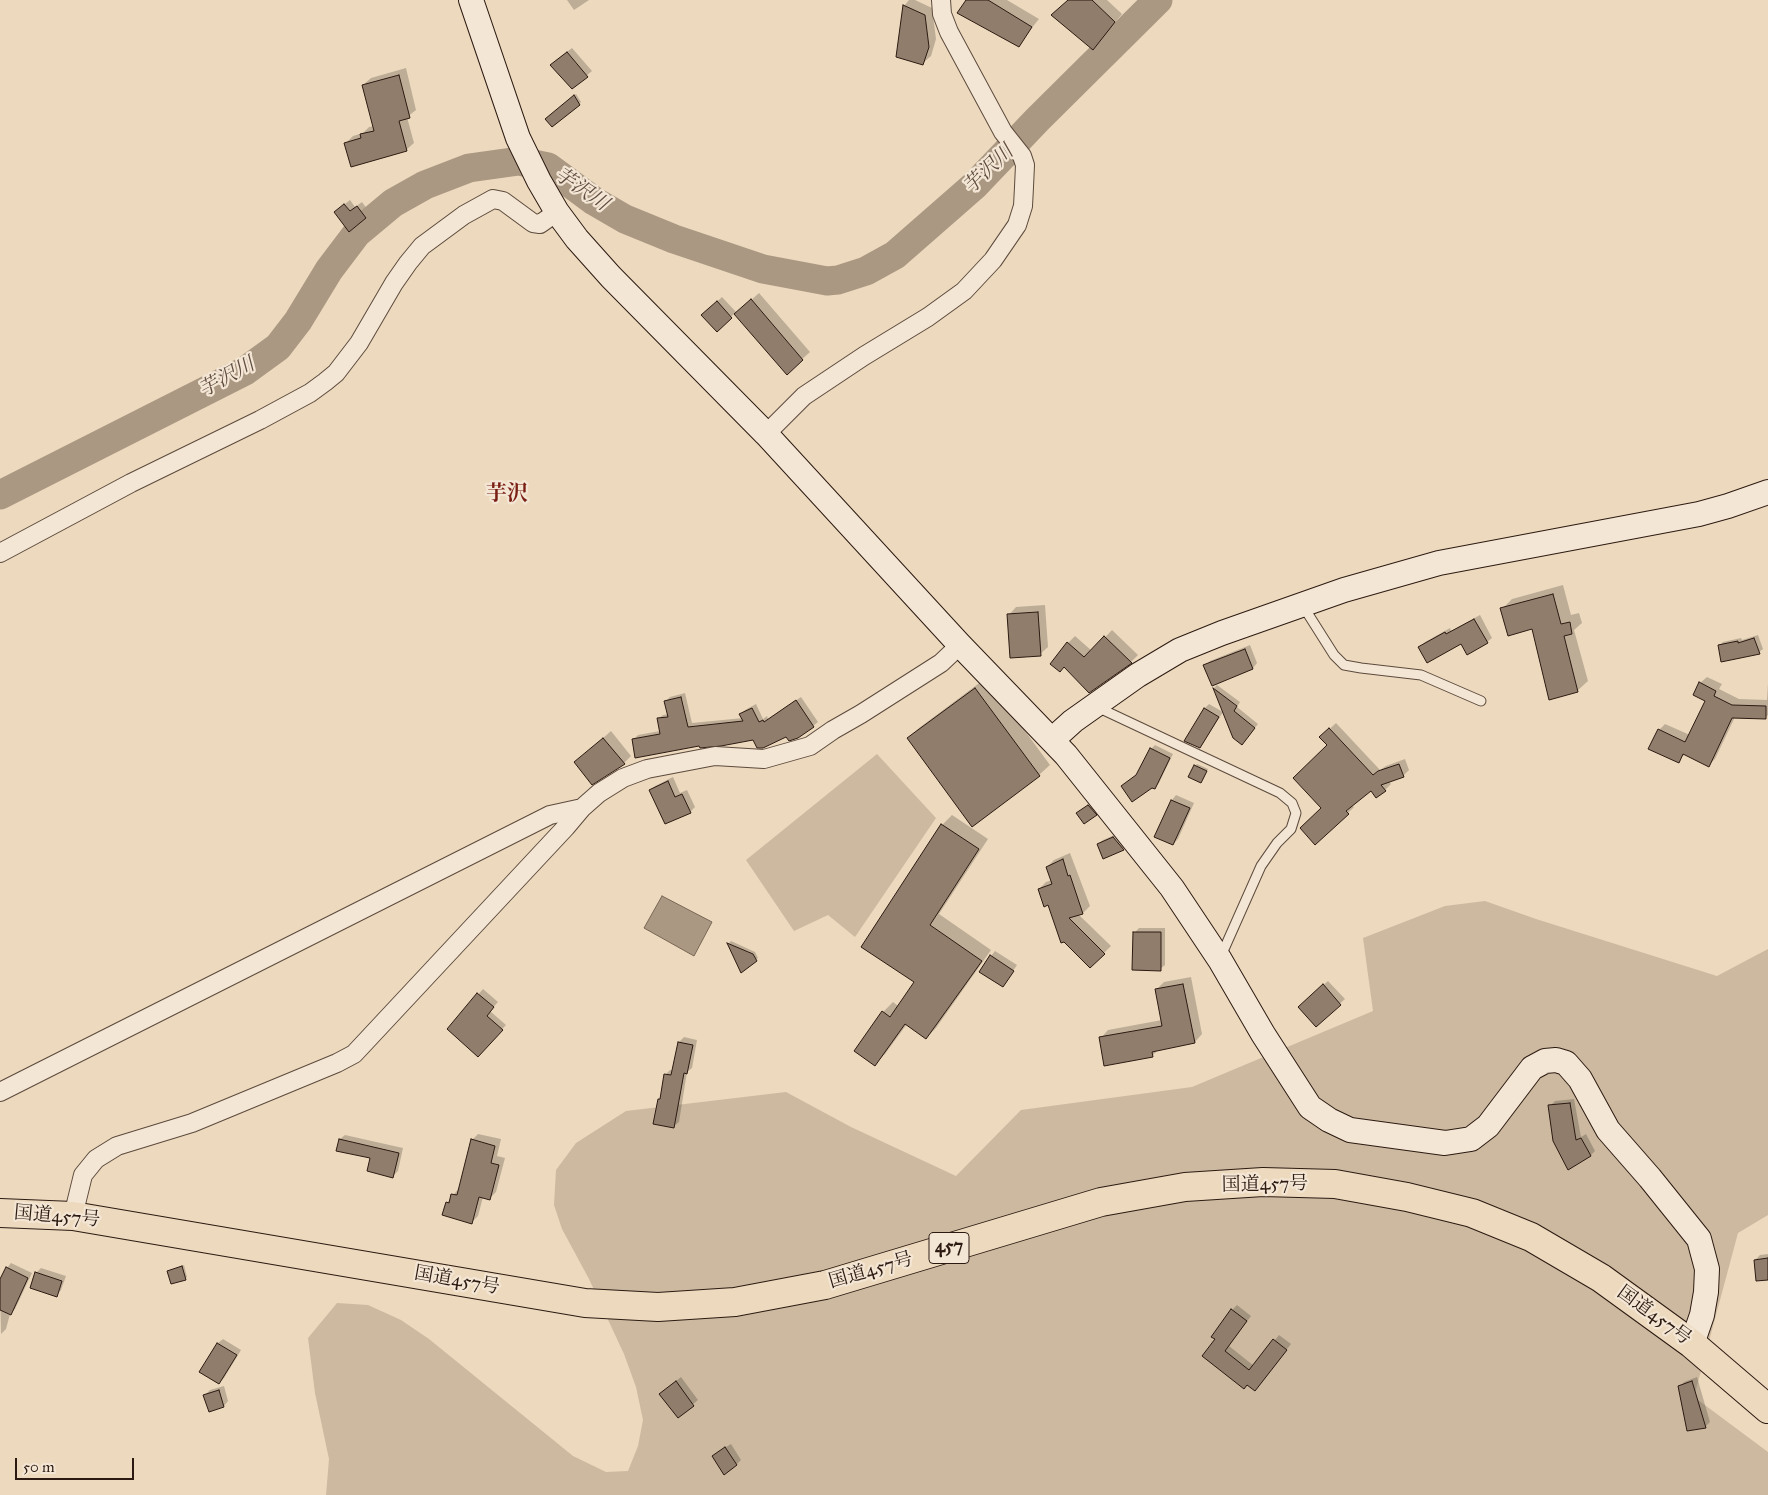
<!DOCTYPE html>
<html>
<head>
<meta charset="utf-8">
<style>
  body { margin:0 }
  #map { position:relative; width:1768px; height:1495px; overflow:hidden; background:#edd9bd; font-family:"IM FELL Great Primer",serif }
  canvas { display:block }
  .scale { position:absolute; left:15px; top:1458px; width:119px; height:22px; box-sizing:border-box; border:2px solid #2c1a12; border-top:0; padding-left:6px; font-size:15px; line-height:18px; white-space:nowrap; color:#2c1a12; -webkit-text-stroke:4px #f3e6d4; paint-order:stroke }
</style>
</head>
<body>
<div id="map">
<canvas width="1768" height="1495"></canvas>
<div class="scale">50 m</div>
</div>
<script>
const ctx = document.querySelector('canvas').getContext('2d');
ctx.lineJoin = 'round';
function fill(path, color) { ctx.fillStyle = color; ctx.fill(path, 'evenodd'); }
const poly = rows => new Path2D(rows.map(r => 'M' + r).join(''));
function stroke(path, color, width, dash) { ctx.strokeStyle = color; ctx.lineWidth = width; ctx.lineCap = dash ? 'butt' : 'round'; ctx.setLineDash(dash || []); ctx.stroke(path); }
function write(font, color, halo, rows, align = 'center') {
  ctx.font = font + ' "IM FELL Great Primer","Noto Serif JP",serif'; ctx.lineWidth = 4.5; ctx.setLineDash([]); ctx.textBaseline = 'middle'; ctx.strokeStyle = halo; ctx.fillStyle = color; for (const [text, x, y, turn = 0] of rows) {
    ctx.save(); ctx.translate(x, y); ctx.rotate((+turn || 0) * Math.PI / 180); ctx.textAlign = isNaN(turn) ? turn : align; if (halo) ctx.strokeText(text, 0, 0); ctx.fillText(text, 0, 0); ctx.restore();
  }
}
fill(poly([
  [877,754,936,818,855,937,828,915,794,931,746,860],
  [1485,901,1536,919,1717,976,1768,949,1768,1215,1738,1233,1694,1397,1768,1452,1768,1495,326,1495,329,1459,315,1393,308,1338,337,1303,368,1305,401,1320,429,1339,573,1456,606,1472,628,1471,638,1446,643,1420,636,1387,624,1354,589,1279,562,1229,554,1205,556,1170,576,1143,626,1111,786,1092,851,1127,956,1176,1021,1110,1192,1087,1373,1011,1363,938,1445,906]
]), '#ccb9a0');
const water = poly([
  [662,896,712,922,694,956,644,928,662,896]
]);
fill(water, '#ab9883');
stroke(water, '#786656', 1);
fill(poly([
  [567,0,589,0,574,10],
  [909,0,915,0,932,8,936,39,931,56,923,63,904,6],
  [967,0,1007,0,1039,19,1018,45],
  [1069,0,1107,0,1122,14,1100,41],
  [572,48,592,71,572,88,556,60],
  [406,68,416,110,407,117,414,143,406,150,345,144,353,136,363,133,369,127,374,126,363,85,371,78],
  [576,94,581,102,579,104,547,119],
  [350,200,355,207,362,202,370,213,365,217,340,208],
  [759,293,810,352,787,373,735,313,717,330,708,310,722,297,737,313],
  [1563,585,1571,615,1579,613,1582,623,1574,630,1588,681,1577,691,1532,628,1502,609,1512,599],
  [1045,605,1048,647,1040,654,1009,615,1016,607],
  [1480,615,1492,638,1487,642,1461,642,1420,647,1425,642,1450,628,1451,631],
  [1112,630,1138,655,1131,662,1090,691,1064,666,1068,643,1075,636,1092,651],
  [1758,635,1763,649,1759,652,1719,646,1723,642,1741,638,1742,640],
  [1250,645,1257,663,1253,668,1205,666,1210,661],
  [1707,677,1722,684,1719,689,1739,699,1767,700,1768,683,1768,715,1765,718,1735,717,1715,759,1709,765,1685,754,1678,761,1659,730,1665,724,1690,735,1707,700,1700,683],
  [986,678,1050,765,1039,775,908,738,919,728],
  [1217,685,1240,702,1237,707,1258,724,1245,740,1234,737,1214,688],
  [685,693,692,723,743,718,741,714,745,710,756,704,763,719,767,716,768,719,801,697,818,722,813,726,786,735,701,745,634,739,638,735,660,731,658,719,663,715,668,714,666,701,670,697],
  [1209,704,1223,712,1204,742,1200,747,1185,740,1205,708],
  [1336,723,1380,770,1386,766,1405,759,1409,770,1403,776,1389,781,1391,784,1385,790,1371,789,1351,805,1354,807,1348,813,1323,808,1328,745,1321,737],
  [611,731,631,756,624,763,576,762],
  [1155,745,1173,754,1159,783,1154,788,1138,774,1151,749],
  [1197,764,1208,769,1203,780,1195,766],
  [673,777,680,793,687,790,695,807,690,812,650,790,655,786],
  [1176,795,1194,803,1178,839,1173,844,1156,836,1172,800],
  [1094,801,1100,810,1096,814,1078,813],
  [952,815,988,839,939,914,991,950,936,1028,926,1038,907,1024,885,1054,875,1064,883,1012,893,1002,898,1006,916,981,863,946,942,825],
  [1119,833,1127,845,1123,849,1098,844,1103,840],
  [1070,853,1090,906,1083,913,1078,914,1111,946,1090,967,1039,889,1046,882,1052,880,1047,867,1054,860],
  [1139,928,1165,928,1165,965,1160,969,1134,933],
  [731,941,755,952,758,958,741,971,729,943],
  [995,951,1017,965,1003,986,991,956],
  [1191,977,1202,1034,1195,1042,1159,1049,1152,1056,1101,1038,1108,1030,1162,1020,1156,990,1164,982],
  [1328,981,1345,999,1316,1025,1304,1002],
  [483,989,498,1002,490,1011,506,1025,478,1056,448,1029],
  [684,1037,697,1040,692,1068,687,1072,679,1122,674,1126,659,1100,662,1097,666,1074,670,1070,673,1070,679,1042],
  [1574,1099,1581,1137,1586,1134,1595,1151,1591,1155,1568,1168,1550,1106,1555,1101],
  [478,1134,501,1139,497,1156,505,1158,496,1192,490,1198,483,1197,478,1216,472,1222,447,1203,459,1188,472,1140],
  [345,1135,403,1148,398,1171,393,1176,371,1157,340,1139],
  [1768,1254,1768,1278,1755,1260,1760,1255],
  [11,1263,32,1273,15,1309,10,1314,6,1329,1,1334,0,1282,7,1268],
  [184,1265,187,1277,185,1279,168,1271],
  [41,1268,66,1276,61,1290,57,1295,36,1273],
  [1237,1305,1251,1316,1229,1346,1254,1366,1279,1335,1291,1344,1260,1384,1248,1384,1244,1388,1217,1339,1232,1310],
  [223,1339,241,1350,224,1378,219,1383,201,1371,218,1343],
  [681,1377,698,1400,678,1417,666,1389],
  [1697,1377,1710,1422,1705,1427,1680,1387,1684,1382],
  [224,1386,228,1401,224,1406,205,1395,210,1390],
  [731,1444,741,1460,737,1464,718,1452]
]), '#0003');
stroke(poly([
  [0,495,245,371,278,347,298,321,329,270,357,233,393,203,425,185,469,168,519,161,548,167,594,201,625,219,674,239,763,269,827,281,838,280,866,271,895,255,975,185,1037,120,1158,0]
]), '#ab9883', 29);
const building = poly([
  [966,0,988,0,1032,27,1019,47,957,13,966,0],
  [1068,0,1092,0,1115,22,1093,50,1051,15,1068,0],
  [903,5,925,15,929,47,923,65,896,57,903,5],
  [567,52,588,77,572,89,550,65,567,52],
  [399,75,410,118,399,121,407,151,351,167,344,143,361,138,360,134,374,131,362,85,399,75],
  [574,95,580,105,552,127,545,119,574,95],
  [344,204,350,211,357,206,366,218,349,232,334,212,344,204],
  [751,299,803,360,787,375,734,314,751,299],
  [717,301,732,318,717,332,701,315,717,301],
  [1553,594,1561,624,1570,622,1572,634,1564,636,1578,692,1549,700,1532,629,1508,636,1500,608,1553,594],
  [1038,612,1041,656,1010,658,1007,614,1038,612],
  [1474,619,1488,643,1467,655,1461,644,1427,663,1418,647,1445,632,1446,634,1474,619],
  [1104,636,1132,663,1089,693,1064,667,1060,672,1050,664,1067,642,1084,657,1104,636],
  [1754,638,1760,654,1721,662,1718,645,1738,641,1738,643,1754,638],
  [1245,649,1253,669,1212,686,1203,665,1245,649],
  [1699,682,1716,691,1714,696,1732,705,1766,706,1766,719,1732,718,1709,767,1683,754,1679,763,1648,749,1658,729,1685,742,1705,701,1693,695,1699,682],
  [975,688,1040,776,972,827,907,738,975,688],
  [1213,688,1237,706,1234,711,1255,728,1242,745,1233,738,1213,688],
  [681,697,688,727,743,721,739,714,752,708,759,722,763,720,764,722,796,700,814,727,798,738,789,741,786,737,763,748,757,748,753,740,721,746,700,748,699,746,635,758,632,739,660,734,657,718,668,717,664,701,681,697],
  [1204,708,1219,717,1200,748,1184,741,1204,708],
  [1329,728,1373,775,1378,771,1399,764,1404,777,1381,785,1386,791,1376,798,1371,791,1346,811,1349,814,1315,845,1300,828,1321,808,1293,778,1327,745,1319,737,1329,728],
  [603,738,625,764,592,785,574,762,603,738],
  [1150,748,1170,758,1155,789,1152,788,1132,802,1121,786,1136,775,1150,748],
  [1194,765,1207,771,1201,783,1188,777,1194,765],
  [668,781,675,797,682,794,691,813,665,824,649,790,668,781],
  [1171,800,1190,808,1173,845,1154,837,1171,800],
  [1088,805,1097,815,1084,824,1076,813,1088,805],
  [941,824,979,849,930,925,982,961,926,1039,905,1024,875,1066,854,1051,882,1011,890,1017,914,982,861,947,941,824],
  [1113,837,1124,850,1103,859,1097,844,1113,837],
  [1063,859,1068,876,1070,875,1083,914,1069,918,1105,954,1090,968,1064,942,1061,943,1048,905,1044,907,1038,889,1052,884,1046,867,1063,859],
  [1133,932,1161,932,1161,971,1132,970,1133,932],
  [727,943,753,954,757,961,741,973,727,943],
  [990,955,1014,971,1003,987,979,972,990,955],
  [1183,984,1195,1043,1152,1052,1153,1057,1104,1066,1099,1037,1162,1026,1155,989,1183,984],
  [1323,984,1341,1005,1316,1027,1298,1007,1323,984],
  [477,993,494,1007,487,1016,503,1030,478,1057,447,1029,477,993],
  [678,1042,693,1045,687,1074,684,1073,674,1128,653,1124,658,1099,660,1099,664,1074,671,1075,678,1042],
  [1570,1103,1576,1140,1581,1138,1591,1156,1568,1170,1553,1141,1548,1105,1570,1103],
  [339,1139,399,1153,393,1178,367,1171,370,1158,336,1151,339,1139],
  [471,1139,495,1146,491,1163,499,1165,490,1200,479,1197,472,1224,442,1215,446,1202,449,1203,451,1194,457,1195,471,1139],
  [1768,1258,1768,1280,1756,1281,1754,1260,1768,1258],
  [182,1266,186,1280,171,1284,167,1271,182,1266],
  [6,1267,28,1278,11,1315,0,1310,0,1279,6,1267],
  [35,1272,62,1281,57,1297,30,1288,35,1272],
  [1231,1309,1247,1321,1225,1351,1249,1370,1273,1339,1287,1350,1255,1391,1247,1385,1244,1389,1202,1356,1215,1339,1211,1337,1231,1309],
  [217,1343,237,1355,219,1384,199,1372,217,1343],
  [676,1381,694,1406,678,1418,659,1394,676,1381],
  [1692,1381,1706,1428,1687,1431,1678,1386,1692,1381],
  [219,1390,224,1407,209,1412,203,1395,219,1390],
  [725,1447,737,1465,724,1475,712,1456,725,1447]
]);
fill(building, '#907d6b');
stroke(building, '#2c1a12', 1);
const lane = poly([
  [1303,606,1334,655,1344,665,1361,668,1421,675,1481,701],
  [1097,707,1280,793,1292,803,1296,813,1291,829,1277,843,1261,866,1221,956]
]);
const street = poly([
  [766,434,804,396,864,356,928,317,964,291,993,260,1017,225,1023,206,1024,187,1025,165,1022,156,1003,132,949,32,942,14,941,0],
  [0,553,131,483,260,420,310,393,325,382,336,373,359,343,394,283,408,263,422,246,464,215,493,199,503,201,533,223,540,224,557,212],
  [0,1092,550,815,582,808],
  [73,1216,83,1175,96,1159,117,1146,192,1123,337,1063,354,1054,566,827,582,808,599,793,623,778,647,769,715,756,764,759,810,746,833,730,861,714,941,663,960,645]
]);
const secondary = poly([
  [471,0,518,138,539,181,557,212,577,239,611,277,766,434,960,645,1066,755,1172,888,1220,960,1263,1034,1310,1107,1329,1120,1350,1130,1445,1143,1471,1139,1488,1126,1532,1068,1545,1061,1556,1060,1566,1063,1580,1079,1608,1130,1650,1178,1699,1239,1707,1269,1706,1292,1702,1315,1692,1344],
  [1052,740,1073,721,1138,675,1180,650,1222,633,1344,590,1439,563,1699,514,1728,506,1768,492]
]);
const highway = poly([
  [0,1213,73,1216,585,1303,658,1307,735,1302,825,1285,1101,1202,1185,1187,1263,1182,1335,1184,1407,1197,1472,1213,1531,1237,1601,1278,1692,1344,1768,1409]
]);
stroke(lane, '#5c4a3d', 11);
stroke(street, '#5c4a3d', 20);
stroke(secondary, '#2c1a12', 26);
stroke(highway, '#2c1a12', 30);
stroke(lane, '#f3e6d4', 9);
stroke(street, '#f3e6d4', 18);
stroke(secondary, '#f3e6d4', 24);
stroke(highway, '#edd9bd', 28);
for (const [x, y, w] of [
  [949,1248,40]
]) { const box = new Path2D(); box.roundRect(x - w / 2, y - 15.5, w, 31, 4); ctx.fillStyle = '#f3e6d4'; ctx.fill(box); stroke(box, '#2c1a12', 1); }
write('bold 18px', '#2c1a12', null, [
  ["457",949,1248]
]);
write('19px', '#2c1a12', '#f3e6d4', [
  ["国道457号",1265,1185,-1],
  ["国道457号",57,1217,5],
  ["国道457号",871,1271,-16],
  ["国道457号",457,1281,10],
  ["国道457号",1654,1316,36]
]);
write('italic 20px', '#5f4c3f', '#f3e6d4', [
  ["芋沢川",989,170,-44],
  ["芋沢川",581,190,34],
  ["芋沢川",227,378,-29]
]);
write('bold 21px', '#7a1f14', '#f3e6d4', [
  ["芋沢",507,495]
]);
</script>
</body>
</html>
